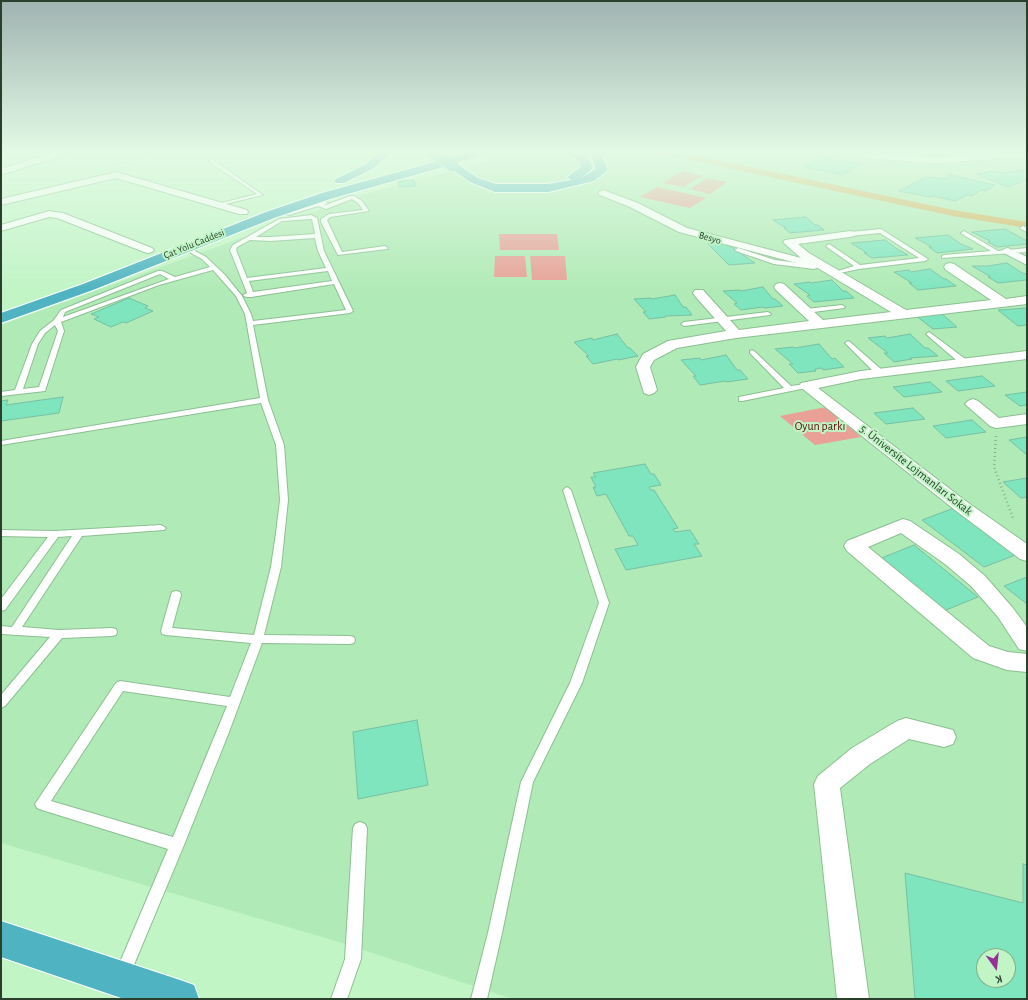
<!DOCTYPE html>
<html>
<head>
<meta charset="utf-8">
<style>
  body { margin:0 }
  #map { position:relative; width:1028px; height:1000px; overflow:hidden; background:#c1f5c6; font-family:"Alegreya Sans",sans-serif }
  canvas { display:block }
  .frame { position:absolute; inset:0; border:2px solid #2a3f2c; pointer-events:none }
  .north { position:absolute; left:976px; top:948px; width:40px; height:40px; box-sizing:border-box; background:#c1f5c6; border:1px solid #85ac88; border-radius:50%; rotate:165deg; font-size:11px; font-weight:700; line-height:16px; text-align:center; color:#2a3f2c }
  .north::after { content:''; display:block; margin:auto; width:14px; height:18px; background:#963196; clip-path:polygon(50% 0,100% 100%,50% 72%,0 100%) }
</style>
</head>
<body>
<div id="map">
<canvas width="1028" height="1000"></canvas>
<div class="frame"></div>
<div class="north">K</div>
</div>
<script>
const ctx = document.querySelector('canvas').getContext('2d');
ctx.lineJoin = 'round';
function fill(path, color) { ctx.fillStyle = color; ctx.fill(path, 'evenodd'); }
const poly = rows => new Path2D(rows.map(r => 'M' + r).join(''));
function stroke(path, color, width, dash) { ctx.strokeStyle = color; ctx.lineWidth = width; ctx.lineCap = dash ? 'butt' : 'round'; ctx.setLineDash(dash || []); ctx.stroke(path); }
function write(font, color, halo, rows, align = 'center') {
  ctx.font = font + ' "Alegreya Sans",sans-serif'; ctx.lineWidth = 4; ctx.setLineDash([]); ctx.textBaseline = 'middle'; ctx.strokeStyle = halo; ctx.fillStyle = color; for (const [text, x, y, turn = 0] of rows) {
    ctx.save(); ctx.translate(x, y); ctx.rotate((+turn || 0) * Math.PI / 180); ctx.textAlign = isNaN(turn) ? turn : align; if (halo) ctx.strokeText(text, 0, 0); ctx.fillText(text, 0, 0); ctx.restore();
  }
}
fill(poly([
  [523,152,1027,152,1027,999,513,999,339,942,1,843,1,325,357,196],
  [984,956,1008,956,1008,980,984,980]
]), '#b0eab6');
fill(poly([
  [900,152,965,152,939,156],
  [683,171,702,176,683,187,663,183],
  [707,178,727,182,710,194,690,189],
  [657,187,706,198,690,208,640,197],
  [499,234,557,234,559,250,500,250],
  [495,256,525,256,527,277,494,277],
  [530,256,565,256,567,280,532,280],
  [826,407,861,437,815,445,780,416]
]), '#e8a097');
fill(poly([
  [654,152,673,152,694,155,953,210,1027,222,1027,228,953,216,694,161,658,154,654,152]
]), '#d4b25e');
const building = poly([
  [822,156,861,164,843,175,805,167,822,156],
  [1027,169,1027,180,1007,187,977,174,995,171,1004,173,1027,169],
  [950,175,995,185,986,191,981,190,972,196,967,195,955,201,934,196,930,197,899,191,926,177,947,179,950,175],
  [414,180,416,186,399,187,398,181,414,180],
  [806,217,815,225,818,225,824,230,790,233,784,228,786,228,773,220,806,217],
  [1005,229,1027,241,1027,244,997,247,988,242,990,241,972,232,1005,229],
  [948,235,961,244,973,249,937,253,929,247,932,247,915,238,948,235],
  [885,240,897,249,908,255,872,258,864,253,867,253,851,243,885,240],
  [724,242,755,263,729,265,708,244,724,242],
  [1007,263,1022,273,1027,274,1027,280,998,283,988,277,991,277,972,266,988,266,1007,263],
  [930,269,944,279,946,279,956,286,918,290,909,283,912,283,894,272,909,270,911,272,930,269],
  [832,280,843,291,846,291,854,298,814,302,807,296,810,295,794,284,810,282,811,283,832,280],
  [763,287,773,299,775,299,783,306,764,308,763,307,741,310,734,304,737,303,723,291,740,290,741,291,763,287],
  [675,295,683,307,686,307,692,315,665,316,666,317,649,319,643,312,646,312,634,299,651,298,652,299,675,295],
  [129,298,148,306,145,308,153,311,126,323,123,322,111,327,94,319,99,317,91,314,129,298],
  [1027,308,1027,325,1018,326,998,310,1027,308],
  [941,313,957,327,933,329,915,315,941,313],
  [617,334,628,348,630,348,638,356,618,360,617,359,593,364,586,356,589,356,574,342,592,338,593,340,617,334],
  [910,334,925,348,928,348,938,356,910,358,912,359,894,362,884,353,888,353,868,338,885,336,887,338,910,334],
  [819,344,832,359,835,358,844,367,823,370,822,368,815,369,816,371,798,373,789,364,793,364,775,349,793,347,795,348,819,344],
  [726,355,737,370,740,370,748,379,726,382,725,381,700,385,693,376,696,376,681,360,700,358,701,360,726,355],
  [982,376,995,386,958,391,946,381,982,376],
  [930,382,942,392,904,397,893,387,930,382],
  [1027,392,1027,405,1020,406,1005,395,1027,392],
  [63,397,59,413,1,421,1,401,8,400,6,405,63,397],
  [913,408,925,419,886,424,874,413,913,408],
  [972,420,986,432,946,438,933,426,972,420],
  [1027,437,1027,455,1009,440,1027,437],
  [645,464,651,474,654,474,661,485,649,487,651,490,654,490,678,528,673,529,675,532,690,530,699,544,694,544,702,556,626,570,615,549,638,545,633,536,629,536,606,494,597,496,593,487,596,487,591,477,596,477,593,473,645,464],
  [1027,478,1027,497,1021,498,1003,482,1027,478],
  [954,508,1018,554,984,567,922,520,954,508],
  [914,545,978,597,941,612,879,559,914,545],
  [1027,577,1027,604,1004,586,1027,577],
  [417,720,428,785,358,799,353,732,417,720],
  [1023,864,1027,865,1027,999,915,999,905,873,1023,903,1023,864],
  [984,956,1008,956,1008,980,984,980,984,956]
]);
fill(building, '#7fe5bf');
stroke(building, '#78c0a4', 1);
const lane = poly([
  [978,152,991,152,964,156,962,155,978,152],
  [211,160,213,160,263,195,217,206,217,204,257,194,209,162,211,160],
  [350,196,354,196,362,201,369,211,330,217,327,220,342,252,385,246,388,248,387,249,338,255,321,222,321,219,329,214,363,210,358,203,352,199,326,209,318,206,289,215,286,213,325,201,328,203,324,205,326,205,350,196],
  [311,215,317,218,324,251,353,311,350,313,253,325,268,400,284,445,288,500,281,567,264,635,350,636,354,637,355,640,354,643,350,644,262,643,229,732,184,845,128,979,123,982,118,979,115,974,168,849,42,810,37,808,35,804,116,683,120,681,230,697,251,643,166,635,162,634,161,631,171,595,172,592,176,591,180,592,181,595,172,628,254,635,271,567,276,533,280,500,276,445,261,403,1,445,1,441,260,398,245,314,236,296,213,270,159,285,61,322,64,331,45,391,1,396,1,392,15,390,32,344,40,331,54,320,61,310,158,271,162,271,175,277,210,267,202,259,191,253,190,252,193,250,206,257,225,275,242,296,251,314,253,321,346,310,334,284,251,297,246,297,243,295,247,293,230,250,233,245,279,219,311,215],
  [312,219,315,234,270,237,256,237,282,221,312,219],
  [315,238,318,251,326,268,247,278,236,250,237,247,250,240,270,241,315,238],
  [328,271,332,281,253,292,249,281,328,271],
  [160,274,169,279,63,317,65,312,160,274],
  [55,325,58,331,39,387,23,389,38,344,45,333,55,325],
  [123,691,227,706,173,837,51,801,123,691],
  [1023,226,1027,228,1027,232,1021,229,1020,228,1023,226],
  [881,229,928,259,925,261,859,269,835,274,835,272,854,266,827,247,826,246,829,244,860,265,919,258,880,233,850,236,847,234,850,232,881,229],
  [964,231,998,251,1027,248,1027,252,942,258,942,256,944,255,991,251,962,234,961,233,964,231],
  [738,248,775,260,814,265,822,263,825,265,814,269,774,264,736,251,735,250,738,248],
  [842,305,845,307,844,308,806,313,803,311,806,309,842,305],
  [768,312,771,314,770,315,684,326,681,324,684,322,768,312],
  [929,332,968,361,968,365,962,365,927,335,926,334,929,332],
  [848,341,850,342,883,371,883,375,877,375,845,343,848,341],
  [752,350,754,351,791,386,806,384,810,386,806,388,742,401,739,401,739,397,784,388,750,353,750,351,752,350],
  [567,487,571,490,609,603,582,683,533,782,502,933,487,999,471,999,488,933,521,782,570,683,599,603,563,490,567,487],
  [161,525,166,528,164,530,82,536,22,627,59,630,112,628,116,629,117,632,116,635,112,636,62,638,5,706,1,708,1,695,50,637,1,634,1,626,12,627,72,536,58,537,5,610,1,611,1,599,48,537,1,536,1,530,55,531,161,525],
  [360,822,365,824,367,828,361,959,347,999,331,999,345,959,353,828,355,824,360,822]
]);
const street = poly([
  [55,152,68,152,67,154,1,175,1,169,55,152],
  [852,152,936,157,1027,152,1027,157,936,163,876,159,853,154,852,152],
  [116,172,247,210,248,212,247,214,239,214,116,178,1,205,1,199,116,172],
  [603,190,638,203,687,228,801,258,785,244,783,242,785,240,850,231,854,232,855,234,854,236,850,237,798,244,809,253,906,310,991,300,946,270,944,267,946,264,950,263,954,264,1006,299,1027,296,1027,304,736,338,677,348,654,360,650,367,657,390,654,393,649,395,644,393,636,367,643,354,668,341,726,331,695,296,693,293,695,290,703,290,739,330,809,321,776,290,774,287,776,284,780,283,784,284,823,320,891,312,816,267,808,266,679,232,630,207,600,195,598,193,603,190],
  [49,211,63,213,152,248,154,250,152,252,148,253,144,252,57,218,49,217,1,231,1,225,49,211],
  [1008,248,1027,257,1027,265,1004,253,1002,251,1004,249,1008,248],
  [1027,351,1027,359,861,379,818,388,967,502,1027,544,1027,561,1020,559,955,510,799,386,801,383,861,371,1027,351],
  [973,399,978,401,999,418,1027,414,1027,424,996,428,990,426,965,404,968,401,973,399],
  [903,519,910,521,959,554,985,576,1012,607,1027,627,1027,651,1019,649,998,617,971,586,945,564,901,533,868,547,989,646,1008,652,1027,654,1027,672,1007,670,973,658,847,551,844,546,847,541,903,519],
  [906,718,953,730,956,737,953,744,944,747,909,739,870,764,840,788,869,999,837,999,814,784,818,776,852,748,897,721,906,718]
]);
const highway = poly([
  [380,152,391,152,374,168,344,183,336,183,334,181,336,179,366,164,380,152],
  [471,152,488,152,487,154,456,163,478,178,496,184,548,184,571,180,567,177,581,167,580,163,575,158,563,154,562,152,578,152,583,154,589,160,593,168,582,177,596,169,590,152,600,152,608,170,594,181,548,192,495,192,470,182,447,166,330,199,274,218,93,290,1,323,1,313,83,284,266,212,322,193,471,152],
  [1,921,180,980,194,985,199,999,124,999,1,957,1,921]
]);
stroke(lane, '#8cbf92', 2);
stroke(street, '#8cbf92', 2);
stroke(highway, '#fff', 2);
stroke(poly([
  [117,164,160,152]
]), '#88b08c', 1.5, [0.5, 1.5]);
stroke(poly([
  [996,436,994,467,1013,518]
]), '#88b08c', 2.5, [1, 3]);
fill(lane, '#fff');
fill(street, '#fff');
fill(highway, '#4fb3c1');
const highwayBridge = poly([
  [433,152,452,165]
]);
stroke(highwayBridge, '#fff', 13, []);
stroke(highwayBridge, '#4fb3c1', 12);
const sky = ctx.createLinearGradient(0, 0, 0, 292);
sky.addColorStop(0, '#a0b3b1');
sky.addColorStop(0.52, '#e3fae5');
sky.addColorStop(1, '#e3fae500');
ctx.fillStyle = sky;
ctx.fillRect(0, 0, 1028, 292);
write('10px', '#2a3f2c', '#c1f5c6', [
  ["Besyo",710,238,16],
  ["Çat Yolu Caddesi",194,244,-22]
]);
write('12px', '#5a0a09', '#c1f5c6', [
  ["Oyun parkı",820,426]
]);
write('12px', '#2a3f2c', '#c1f5c6', [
  ["5. Üniversite Lojmanları Sokak",916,470,38]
]);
</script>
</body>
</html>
